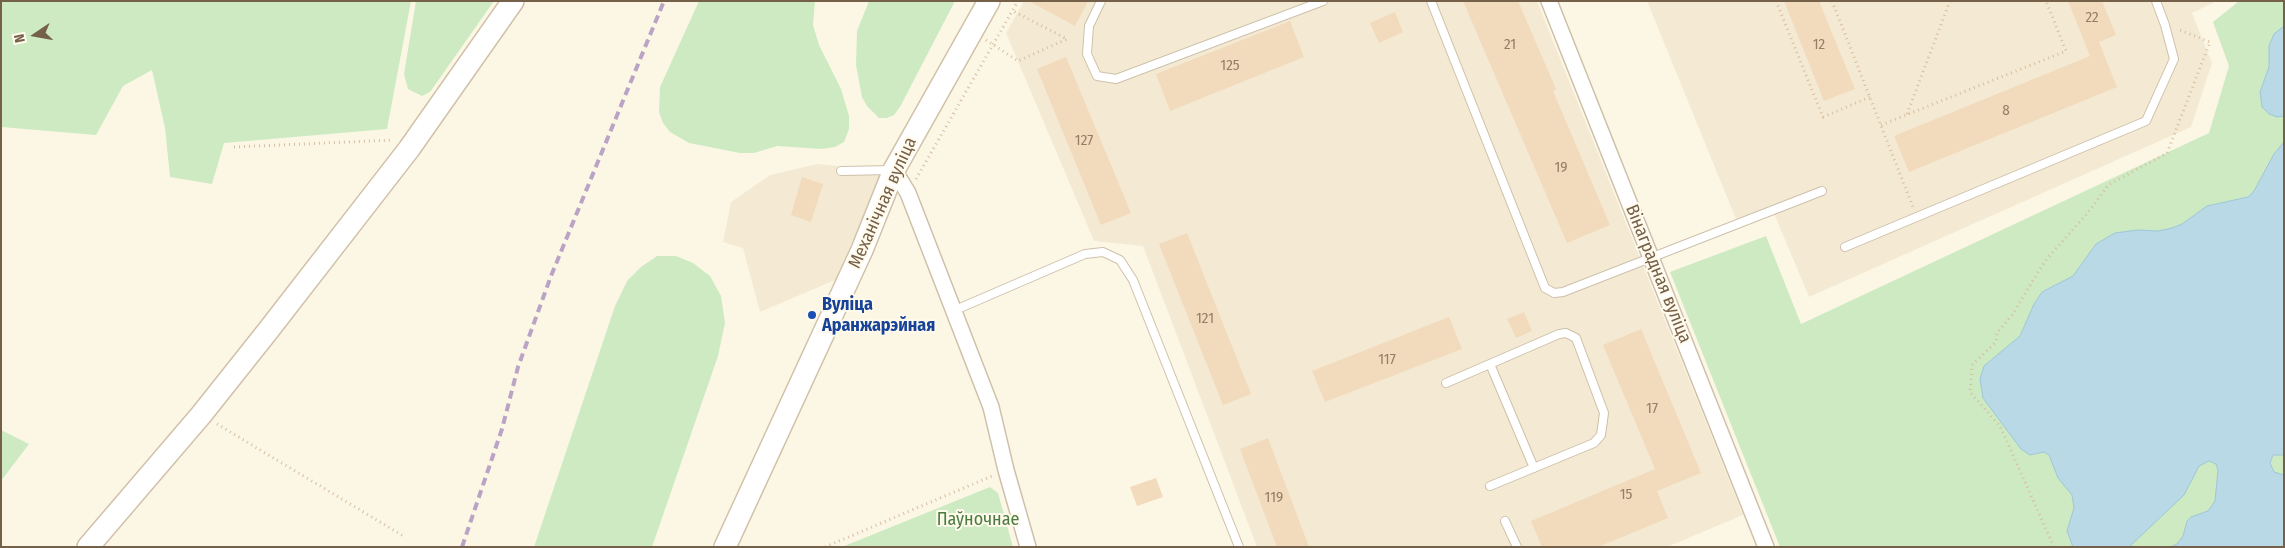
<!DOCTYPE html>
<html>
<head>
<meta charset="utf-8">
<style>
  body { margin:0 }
  #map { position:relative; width:2285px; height:548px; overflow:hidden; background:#fcf7e5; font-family:"Fira Sans Condensed",sans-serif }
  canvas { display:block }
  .frame { position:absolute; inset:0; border:2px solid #75604a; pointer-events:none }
  .north { position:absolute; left:10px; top:10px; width:50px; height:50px; -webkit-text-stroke:4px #fffaeb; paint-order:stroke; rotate:258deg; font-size:14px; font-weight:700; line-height:20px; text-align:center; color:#75604a }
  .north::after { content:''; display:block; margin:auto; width:18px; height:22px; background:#75604a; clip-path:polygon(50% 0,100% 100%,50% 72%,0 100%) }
</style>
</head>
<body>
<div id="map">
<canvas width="2285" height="548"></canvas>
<div class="frame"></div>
<div class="north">N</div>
</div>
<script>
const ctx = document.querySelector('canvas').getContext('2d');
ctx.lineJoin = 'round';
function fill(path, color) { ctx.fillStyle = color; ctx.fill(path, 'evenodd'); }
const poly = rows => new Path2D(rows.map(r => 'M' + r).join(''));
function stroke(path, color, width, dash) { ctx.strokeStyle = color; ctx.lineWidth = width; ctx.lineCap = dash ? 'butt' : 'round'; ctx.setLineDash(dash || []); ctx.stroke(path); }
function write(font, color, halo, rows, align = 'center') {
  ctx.font = font + ' "Fira Sans Condensed",sans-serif'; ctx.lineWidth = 4; ctx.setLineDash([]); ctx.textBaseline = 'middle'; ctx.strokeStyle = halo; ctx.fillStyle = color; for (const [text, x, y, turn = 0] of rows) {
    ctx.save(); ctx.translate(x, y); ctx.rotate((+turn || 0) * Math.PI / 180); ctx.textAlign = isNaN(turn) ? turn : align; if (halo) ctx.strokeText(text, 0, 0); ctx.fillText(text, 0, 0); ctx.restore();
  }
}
fill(poly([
  [1024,1,1537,1,1743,515,1667,547,1257,547,1143,246,1094,241,1006,33],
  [1647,1,2217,1,2192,13,2212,63,2191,127,1809,297,1773,211,1738,224],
  [817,164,878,170,881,179,835,280,760,312,743,248,723,242,731,202,770,175]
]), '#f4ead3');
fill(poly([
  [1,1,411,1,387,129,224,143,212,184,170,177,165,128,152,70,123,86,96,135,1,127],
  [416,1,494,1,430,92,422,96,408,89,404,74],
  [699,1,815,1,813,25,819,45,841,89,849,116,849,129,844,142,835,147,822,149,777,146,754,153,740,153,689,143,670,132,663,123,659,112,660,87],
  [869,1,955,1,900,107,894,115,887,118,879,118,867,106,862,97,856,65,857,31],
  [2239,1,2284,1,2284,547,1780,547,1670,272,1766,236,1801,324,2209,133,2229,66,2213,22],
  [657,256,676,256,693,263,710,276,721,296,725,323,718,356,652,547,534,547,615,306,627,281,641,267],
  [1,430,29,444,1,481],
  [990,487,998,493,1013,547,842,547]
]), '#cdeac3');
const water = poly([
  [2284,26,2284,116,2277,117,2269,114,2262,107,2260,92,2269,67,2269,46,2274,34,2284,26],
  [2284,142,2284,455,2273,455,2270,463,2274,472,2284,475,2284,547,2170,547,2177,544,2183,536,2187,521,2191,517,2208,511,2215,501,2218,470,2216,464,2209,461,2199,466,2184,495,2129,547,2073,547,2067,531,2074,508,2072,495,2058,478,2049,455,2044,452,2030,455,2021,449,1983,398,1980,379,1984,366,2020,336,2034,304,2042,292,2073,276,2096,244,2115,233,2138,230,2158,231,2172,228,2182,224,2207,206,2248,197,2254,191,2274,154,2284,142]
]);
fill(water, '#b9d9e6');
stroke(water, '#9fc7d8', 1);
fill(poly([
  [1029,1,1088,1,1075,26],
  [1463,1,1518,1,1556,89,1553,91,1610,225,1567,243],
  [1784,1,1819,1,1855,89,1824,101],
  [2068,1,2102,1,2116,35,2099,42,2117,87,1909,172,1894,136,2090,56],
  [1395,12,1403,32,1379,43,1370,23],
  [1290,21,1304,57,1170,111,1156,74],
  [1066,57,1131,213,1101,225,1037,69],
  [802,177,823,184,811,222,791,215],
  [1187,233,1251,394,1223,405,1159,244],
  [1524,312,1532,331,1516,338,1507,319],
  [1449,317,1462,349,1325,402,1312,371],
  [1641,329,1701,473,1657,491,1668,518,1598,547,1542,547,1531,521,1655,469,1603,345],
  [1268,438,1309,547,1277,547,1240,449],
  [1156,478,1163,497,1137,506,1130,487]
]), '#f2dabc');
const lane = poly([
  [1101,1,1089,26,1087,54,1097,76,1116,79,1323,1],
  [1431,1,1545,288,1554,293,1563,292,1822,191],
  [841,171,892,170],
  [1845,247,2146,121,2174,59,2165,25,2156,1],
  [953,311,1085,254,1103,252,1120,260,1133,280,1239,547],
  [1490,364,1534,468],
  [1446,383,1559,334,1566,333,1576,338,1604,413,1601,435,1594,443,1490,486],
  [1505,521,1517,547]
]);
const street = poly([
  [1549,1,1766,547],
  [894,170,908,193,991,407,1006,470,1028,547]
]);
const secondary = poly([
  [88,547,201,415,267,332,409,149,513,1],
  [725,547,862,250,894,170,989,1]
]);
stroke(lane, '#cec0ab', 10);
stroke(street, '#cec0ab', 18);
stroke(secondary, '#d1c1a8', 24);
stroke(poly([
  [1776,1,1823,117,1870,97],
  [1832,1,1913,207],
  [986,40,1018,61,1067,39,1013,11],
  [1907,114,1950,1],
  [1881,125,2066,51,2046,1],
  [234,147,393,140],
  [916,179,1018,1],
  [217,424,405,537],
  [825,547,992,476],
  [2054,547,2000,426,1970,392,1972,365,1996,342,1997,333,2012,315,2045,261,2091,209,2108,185,2167,153,2210,42,2177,29]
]), '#d7bd9f', 3, [1, 4]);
stroke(lane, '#fff', 8);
stroke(street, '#fff', 15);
stroke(secondary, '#fff', 21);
stroke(poly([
  [462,547,502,429,518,367,551,276,664,1]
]), '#bba3c6', 4, [8, 5]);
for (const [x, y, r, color] of [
  [812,315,5,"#1a4fb4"]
]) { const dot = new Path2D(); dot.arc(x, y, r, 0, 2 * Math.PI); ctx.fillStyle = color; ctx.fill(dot); stroke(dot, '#fffaeb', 2); }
write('15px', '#947e66', null, [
  ["22",2092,18],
  ["21",1510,45],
  ["12",1819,45],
  ["125",1230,66],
  ["8",2006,111],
  ["127",1084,141],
  ["19",1561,168],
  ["121",1205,319],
  ["117",1387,360],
  ["17",1652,409],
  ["15",1626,495],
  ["119",1274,498]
]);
write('18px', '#75604a', '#fffaeb', [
  ["Механічная вуліца",883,203,-66],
  ["Вінаградная вуліца",1658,274,68]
]);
write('bold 18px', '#164399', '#fffaeb', [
  ["Вуліца",822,305],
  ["Аранжарэйная",822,326]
], 'left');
write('18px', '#4a7b42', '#fffaeb', [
  ["Паўночнае",978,520]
]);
</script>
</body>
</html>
